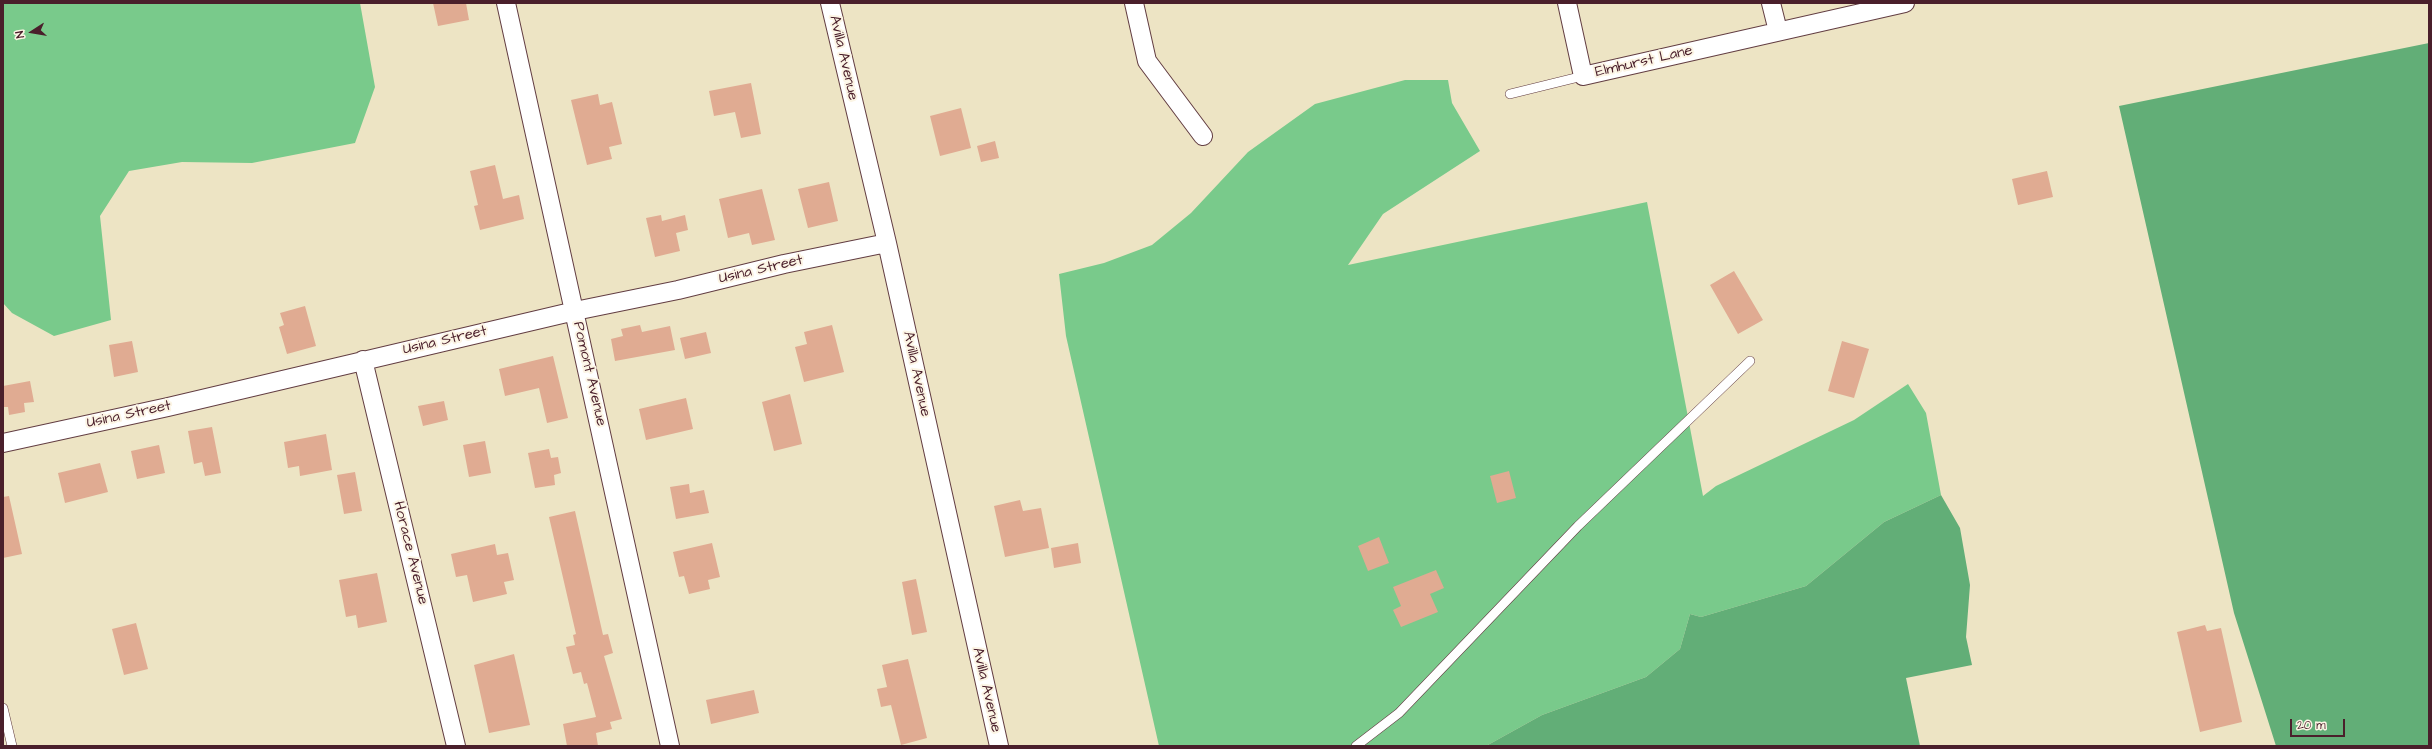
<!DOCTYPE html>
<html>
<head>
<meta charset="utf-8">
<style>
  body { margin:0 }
  #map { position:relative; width:2432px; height:749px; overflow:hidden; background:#ede4c4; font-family:"Architects Daughter",sans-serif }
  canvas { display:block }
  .frame { position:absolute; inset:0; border:4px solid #4a1f2b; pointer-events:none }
  .north { position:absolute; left:12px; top:12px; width:40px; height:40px; -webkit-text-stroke:3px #fcf5e5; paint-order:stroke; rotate:258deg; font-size:11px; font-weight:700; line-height:16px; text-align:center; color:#4a1f2b }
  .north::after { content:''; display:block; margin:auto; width:14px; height:18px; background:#4a1f2b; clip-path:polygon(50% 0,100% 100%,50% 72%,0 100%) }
  .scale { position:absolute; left:2290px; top:719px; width:55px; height:18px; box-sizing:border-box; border:2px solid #4a1f2b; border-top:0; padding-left:5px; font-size:12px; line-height:14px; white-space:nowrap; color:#4a1f2b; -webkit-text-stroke:3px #fcf5e5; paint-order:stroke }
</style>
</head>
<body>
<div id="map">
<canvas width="2432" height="749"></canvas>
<div class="frame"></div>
<div class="north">N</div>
<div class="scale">20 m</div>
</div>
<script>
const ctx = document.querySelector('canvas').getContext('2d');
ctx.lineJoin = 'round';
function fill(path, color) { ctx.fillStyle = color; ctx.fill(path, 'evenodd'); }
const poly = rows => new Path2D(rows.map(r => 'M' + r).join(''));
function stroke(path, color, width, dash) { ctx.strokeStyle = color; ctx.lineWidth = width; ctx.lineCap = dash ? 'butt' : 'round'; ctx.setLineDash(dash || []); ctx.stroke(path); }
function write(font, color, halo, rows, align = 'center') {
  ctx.font = font + ' "Architects Daughter",sans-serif'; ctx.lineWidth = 4; ctx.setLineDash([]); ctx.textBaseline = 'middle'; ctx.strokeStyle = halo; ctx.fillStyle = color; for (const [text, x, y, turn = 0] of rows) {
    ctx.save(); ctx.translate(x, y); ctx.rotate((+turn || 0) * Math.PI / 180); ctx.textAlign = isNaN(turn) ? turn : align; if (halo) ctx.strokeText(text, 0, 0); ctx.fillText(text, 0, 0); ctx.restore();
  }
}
fill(poly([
  [3,3,360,3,375,87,355,143,252,163,182,162,129,171,100,216,111,320,54,336,12,313,3,303],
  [1405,80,1448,80,1452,103,1480,151,1383,214,1348,265,1647,202,1703,496,1716,486,1854,420,1908,384,1926,413,1941,495,1884,522,1806,586,1701,617,1690,614,1680,649,1646,677,1542,715,1486,746,1159,746,1066,336,1059,274,1104,263,1152,245,1191,213,1248,152,1315,104]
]), '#79ca8b');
fill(poly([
  [2429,43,2429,746,2276,746,2234,613,2119,106],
  [1941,495,1960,528,1970,585,1966,637,1972,665,1906,678,1920,746,1486,746,1542,715,1646,677,1680,649,1690,614,1701,617,1806,586,1884,522]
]), '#62ae77');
fill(poly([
  [433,3,466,3,469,20,438,26],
  [751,83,761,134,741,138,735,112,714,116,709,91],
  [598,94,600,105,612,102,622,144,609,147,612,159,587,165,571,100],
  [961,108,971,148,940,156,930,116],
  [995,141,999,158,981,162,977,146],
  [495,165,503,199,519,195,524,219,480,230,474,206,478,205,470,171],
  [2047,171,2053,197,2018,205,2012,179],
  [829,182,838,221,808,228,798,189],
  [762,189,775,240,752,245,749,233,728,238,719,199],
  [661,215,662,221,685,215,688,230,676,233,680,251,655,257,646,218],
  [1734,271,1763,320,1738,334,1710,285],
  [305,306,316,346,287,354,279,327,284,325,280,313],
  [640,325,642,332,670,326,675,350,615,361,611,339,623,336,621,329],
  [832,325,844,372,804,382,795,347,807,344,804,332],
  [706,332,711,353,685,359,680,338],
  [132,341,138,372,114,377,109,345],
  [1842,341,1869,349,1854,398,1828,391],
  [553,356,568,418,547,423,539,388,505,396,499,369],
  [30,381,34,402,24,403,25,412,9,415,8,407,3,407,3,386],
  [790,394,802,444,774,451,762,402],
  [686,398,693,429,646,440,639,409],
  [444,401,448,420,423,426,418,406],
  [212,427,221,473,205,476,202,462,194,464,188,431],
  [326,434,332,470,300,476,299,466,288,468,284,442],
  [485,441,491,473,469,477,463,445],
  [159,445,165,473,137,479,131,451],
  [549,449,551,458,558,457,561,473,554,475,555,485,535,488,528,453],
  [100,463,108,492,65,503,58,473],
  [1509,471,1516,498,1497,503,1490,476],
  [355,472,362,511,344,514,337,475],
  [689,484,690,493,704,490,709,513,676,519,670,487],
  [9,496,22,554,3,558,3,497],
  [1020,500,1023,511,1041,508,1049,548,1005,557,994,506],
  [575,511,603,635,608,634,613,653,604,656,622,719,610,722,612,729,596,733,598,746,567,746,563,724,596,717,587,683,584,684,581,672,573,674,566,647,575,645,573,635,576,634,549,517],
  [1379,537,1389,563,1368,571,1358,546],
  [712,543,720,577,708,580,710,589,689,594,684,576,679,577,673,552],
  [1078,543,1081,563,1054,568,1051,548],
  [495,544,497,555,508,553,514,580,504,582,507,594,473,602,467,575,456,577,451,554],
  [1436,570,1444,588,1430,594,1438,612,1401,627,1393,610,1401,606,1393,587],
  [377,573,387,622,358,628,356,615,346,617,339,580],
  [916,579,927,632,912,635,902,582],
  [136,623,148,669,124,675,112,629],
  [2205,625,2207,631,2221,628,2242,722,2200,732,2177,632],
  [514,654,530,725,489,733,474,665],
  [908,659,927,738,901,745,891,705,881,707,877,689,887,687,882,665],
  [754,690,759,713,711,724,706,700]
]), '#e0ab92');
const lane = poly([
  [1510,94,1583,76],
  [3,708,12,746],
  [1356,746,1399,713,1578,526,1750,361]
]);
const street = poly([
  [506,3,670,746],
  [830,3,887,243,999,746],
  [1134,3,1147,61,1203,136],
  [1567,3,1583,76,1905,3],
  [1771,3,1778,31],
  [363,360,456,746],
  [3,443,168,407,575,311,678,290,784,264,887,243]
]);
stroke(lane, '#623d42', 10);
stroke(street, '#623d42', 20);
stroke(lane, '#fff', 9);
stroke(street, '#fff', 18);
write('15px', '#4a1f2b', '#fcf5e5', [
  ["Avilla Avenue",843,58,77],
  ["Elmhurst Lane",1644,62,-13],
  ["Usina Street",761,270,-13],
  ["Usina Street",445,341,-13],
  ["Pomont Avenue",589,374,77],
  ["Avilla Avenue",916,374,78],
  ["Usina Street",129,415,-12],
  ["Horace Avenue",410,553,76],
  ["Avilla Avenue",986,690,77]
]);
</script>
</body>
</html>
